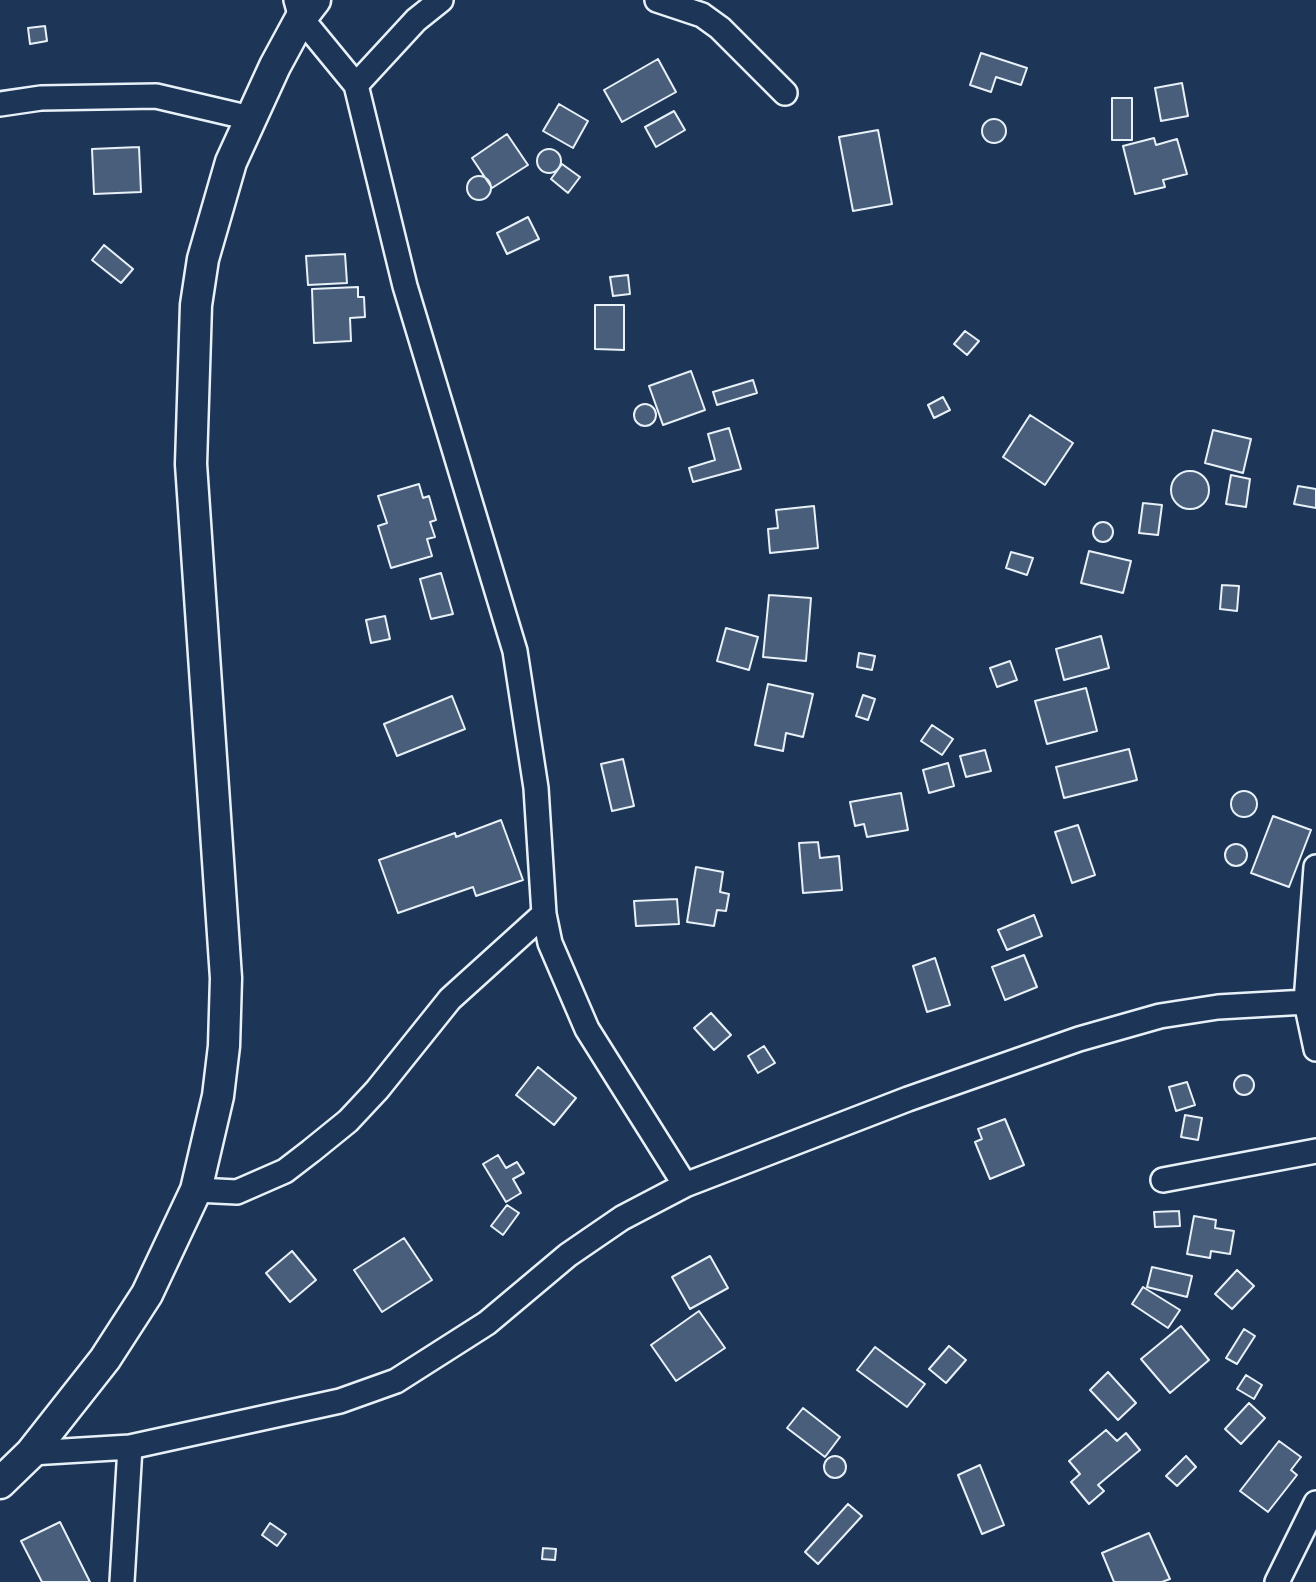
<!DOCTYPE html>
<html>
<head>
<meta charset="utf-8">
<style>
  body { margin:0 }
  canvas { display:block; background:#1d3557 }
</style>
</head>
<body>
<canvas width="1316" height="1582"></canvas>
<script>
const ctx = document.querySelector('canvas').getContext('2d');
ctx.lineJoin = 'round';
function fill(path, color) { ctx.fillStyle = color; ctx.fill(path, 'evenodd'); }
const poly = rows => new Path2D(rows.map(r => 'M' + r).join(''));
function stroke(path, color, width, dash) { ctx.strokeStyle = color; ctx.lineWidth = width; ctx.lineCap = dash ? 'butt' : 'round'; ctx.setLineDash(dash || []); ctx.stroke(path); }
const building = poly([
  [45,26,47,41,30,44,28,28,45,26],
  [981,53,1027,68,1021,85,996,77,991,92,970,85,981,53],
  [658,59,676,92,622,122,604,90,658,59],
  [1182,83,1188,116,1161,121,1155,88,1182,83],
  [1112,98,1132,98,1132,140,1112,140,1112,98],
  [559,104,588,121,573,148,543,131,559,104],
  [674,111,685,130,656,147,645,127,674,111],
  '982 131a12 12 0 1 1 24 0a12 12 0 1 1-24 0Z',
  [878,130,892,204,853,211,839,137,878,130],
  [507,134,528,165,492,188,472,158,507,134],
  [1154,138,1156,145,1177,139,1187,174,1163,180,1165,187,1135,194,1123,146,1154,138],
  [139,147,141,192,94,194,92,149,139,147],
  '537 161a12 12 0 1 1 24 0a12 12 0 1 1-24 0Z',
  [562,164,580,177,568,193,551,179,562,164],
  '467 188a12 12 0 1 1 24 0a12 12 0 1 1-24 0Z',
  [528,217,539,239,507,254,497,233,528,217],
  [104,245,133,269,121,283,92,260,104,245],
  [345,254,347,283,308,285,306,256,345,254],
  [628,275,630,294,613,296,610,277,628,275],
  [358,287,358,297,364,297,365,317,350,318,351,341,314,343,312,289,358,287],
  [595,305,624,305,624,350,595,349,595,305],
  [965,331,979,341,967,355,954,344,965,331],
  [691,371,705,410,663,425,649,386,691,371],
  [753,380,757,393,717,405,713,392,753,380],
  [943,397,950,410,934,418,928,405,943,397],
  '634 415a11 11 0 1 1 22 0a11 11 0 1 1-22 0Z',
  [1030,415,1073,443,1045,485,1003,457,1030,415],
  [729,428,741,469,693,482,689,468,715,460,708,434,729,428],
  [1213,430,1251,439,1243,473,1205,463,1213,430],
  '1171 490a19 19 0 1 1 38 0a19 19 0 1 1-38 0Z',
  [1231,475,1250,479,1246,507,1226,504,1231,475],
  [419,484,423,498,429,496,436,520,430,522,435,537,427,539,432,556,391,568,378,526,387,523,378,496,419,484],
  [1298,486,1316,489,1316,508,1294,504,1298,486],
  [1143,503,1162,505,1158,535,1139,533,1143,503],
  [814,506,818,548,770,553,768,529,778,528,776,510,814,506],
  '1093 532a10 10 0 1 1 20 0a10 10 0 1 1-20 0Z',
  [1089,551,1131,561,1123,593,1081,583,1089,551],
  [1011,552,1033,558,1027,575,1006,568,1011,552],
  [441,573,453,614,431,619,420,579,441,573],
  [1222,585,1239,586,1237,611,1220,609,1222,585],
  [769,595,811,598,806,661,763,657,769,595],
  [385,616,390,639,371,643,366,620,385,616],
  [726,628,758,637,749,670,717,661,726,628],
  [1101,636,1109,668,1064,680,1056,649,1101,636],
  [859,653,875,656,872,670,857,667,859,653],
  [1010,661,1017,680,997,687,990,668,1010,661],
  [768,684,813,694,803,737,786,733,783,751,755,745,768,684],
  [1086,688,1097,731,1047,744,1035,701,1086,688],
  [863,695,875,699,868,720,856,716,863,695],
  [452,696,465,729,397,756,384,724,452,696],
  [932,725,953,739,942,755,921,741,932,725],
  [1129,749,1137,780,1064,798,1056,767,1129,749],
  [985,750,991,771,966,777,960,756,985,750],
  [623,759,634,806,612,811,601,764,623,759],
  [948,763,954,786,929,793,923,770,948,763],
  '1231 804a13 13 0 1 1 26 0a13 13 0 1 1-26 0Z',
  [901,793,908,830,867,837,864,824,855,826,850,802,901,793],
  [1273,816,1311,830,1289,887,1251,873,1273,816],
  [501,820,523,880,476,896,473,887,398,913,379,860,455,833,456,837,501,820],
  [1078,825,1095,875,1072,883,1055,832,1078,825],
  [818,842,820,858,839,856,842,890,803,893,799,843,818,842],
  '1225 855a11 11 0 1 1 22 0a11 11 0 1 1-22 0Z',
  [696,867,723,872,720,892,729,894,726,911,717,910,714,926,687,922,696,867],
  [677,899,679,924,636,926,634,901,677,899],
  [1034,915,1042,936,1007,950,998,930,1034,915],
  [1024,955,1037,987,1005,1000,992,967,1024,955],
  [935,958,950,1005,927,1012,913,966,935,958],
  [711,1013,731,1035,714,1050,694,1028,711,1013],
  [764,1046,775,1063,758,1073,748,1056,764,1046],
  [538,1067,576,1098,554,1125,516,1095,538,1067],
  '1234 1085a10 10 0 1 1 20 0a10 10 0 1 1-20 0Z',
  [1187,1082,1195,1105,1176,1111,1169,1087,1187,1082],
  [1185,1115,1202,1118,1198,1140,1181,1137,1185,1115],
  [1005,1119,1024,1165,990,1179,975,1142,982,1139,978,1129,1005,1119],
  [498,1155,506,1168,517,1162,524,1173,513,1179,521,1193,506,1202,483,1164,498,1155],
  [507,1205,519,1213,503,1235,491,1226,507,1205],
  [1179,1211,1180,1226,1155,1227,1154,1212,1179,1211],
  [1194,1216,1216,1220,1215,1228,1234,1231,1230,1254,1211,1251,1210,1258,1187,1254,1194,1216],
  [404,1238,432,1280,382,1312,354,1270,404,1238],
  [292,1251,316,1280,290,1302,266,1273,292,1251],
  [710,1256,728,1288,690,1309,672,1277,710,1256],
  [1152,1267,1192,1276,1187,1297,1147,1287,1152,1267],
  [1237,1270,1254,1286,1232,1309,1215,1294,1237,1270],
  [1143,1287,1180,1310,1168,1328,1132,1304,1143,1287],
  [699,1311,725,1348,676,1381,651,1345,699,1311],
  [1181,1326,1209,1360,1170,1393,1141,1359,1181,1326],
  [1244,1329,1255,1336,1237,1364,1226,1358,1244,1329],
  [949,1346,966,1360,946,1383,929,1369,949,1346],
  [875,1347,925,1384,907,1407,857,1370,875,1347],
  [1108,1372,1136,1403,1118,1420,1090,1390,1108,1372],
  [1246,1375,1262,1385,1254,1399,1237,1389,1246,1375],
  [1249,1403,1265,1418,1241,1444,1225,1429,1249,1403],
  [803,1408,840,1437,825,1457,787,1428,803,1408],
  [1106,1430,1117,1441,1126,1433,1140,1450,1098,1485,1104,1491,1089,1504,1071,1482,1080,1474,1069,1461,1106,1430],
  [1279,1441,1301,1457,1291,1470,1297,1475,1268,1512,1240,1491,1279,1441],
  [1186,1456,1196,1467,1177,1486,1166,1476,1186,1456],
  '824 1467a11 11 0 1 1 22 0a11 11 0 1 1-22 0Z',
  [980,1465,1004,1525,982,1534,958,1475,980,1465],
  [848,1504,862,1516,818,1564,805,1552,848,1504],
  [60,1522,90,1582,42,1582,21,1541,60,1522],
  [270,1523,286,1534,277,1546,262,1535,270,1523],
  [1149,1533,1170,1579,1162,1582,1114,1582,1102,1553,1149,1533],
  [543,1548,556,1549,555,1560,542,1559,543,1548]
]);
fill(building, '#495e7a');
stroke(building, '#e8f1f8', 2);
const minor = poly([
  [296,0,301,18,356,85,405,286,515,651,536,788,544,914,550,943,587,1029,685,1185],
  [657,0,702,15,720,28,785,93],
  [356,85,416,20,441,0],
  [0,104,41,98,156,96,250,118],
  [1316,867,1306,1002,1316,1049],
  [1163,1180,1316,1151],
  [196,1190,237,1192,285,1171,311,1151,348,1121,377,1090,450,999,544,914],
  [31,1453,130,1447,340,1401,396,1381,487,1323,568,1255,622,1218,685,1185,908,1099,1079,1039,1160,1016,1218,1007,1306,1002],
  [122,1582,130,1447],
  [1277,1582,1316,1503]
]);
const tertiary = poly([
  [0,1483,31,1453,105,1359,147,1294,196,1190,218,1096,224,1046,226,978,191,464,196,305,203,259,231,162,275,66,301,18,315,0]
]);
stroke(minor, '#e8f1f8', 28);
stroke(tertiary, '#e8f1f8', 35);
stroke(minor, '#1d3557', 23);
stroke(tertiary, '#1d3557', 30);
</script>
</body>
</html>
